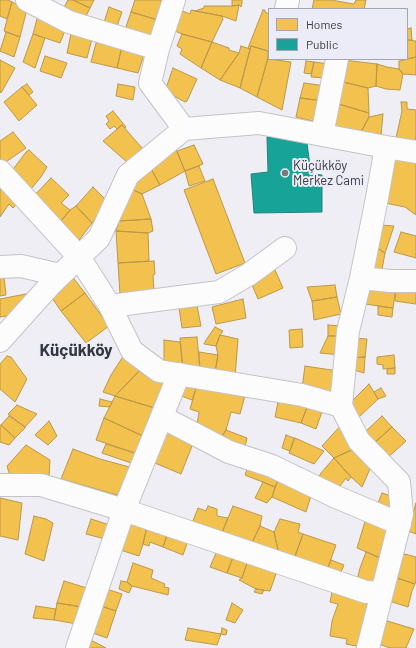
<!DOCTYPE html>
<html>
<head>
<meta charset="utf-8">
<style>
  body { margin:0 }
  #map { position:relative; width:416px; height:648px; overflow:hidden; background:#eeeef4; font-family:Barlow,sans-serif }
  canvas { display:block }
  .legend { position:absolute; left:268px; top:8px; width:140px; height:52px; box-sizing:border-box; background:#ebecf7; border:1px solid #a4a5ad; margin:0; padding:5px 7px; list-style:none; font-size:12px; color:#3a3a3f }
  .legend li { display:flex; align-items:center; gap:8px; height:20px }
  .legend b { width:20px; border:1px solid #a4a5ad }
</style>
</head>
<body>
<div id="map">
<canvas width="416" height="648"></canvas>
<ul class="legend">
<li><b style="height:11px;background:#f2c14e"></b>Homes</li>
<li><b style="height:11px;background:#17a398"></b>Public</li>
</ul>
</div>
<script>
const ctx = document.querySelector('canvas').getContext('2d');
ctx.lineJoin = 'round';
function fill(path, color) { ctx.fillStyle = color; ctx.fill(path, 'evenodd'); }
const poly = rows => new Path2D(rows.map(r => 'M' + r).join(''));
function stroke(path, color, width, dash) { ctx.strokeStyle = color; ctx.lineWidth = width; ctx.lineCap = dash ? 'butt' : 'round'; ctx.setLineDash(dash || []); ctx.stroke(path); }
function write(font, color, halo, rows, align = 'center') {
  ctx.font = font + ' Barlow,sans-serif'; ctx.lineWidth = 4; ctx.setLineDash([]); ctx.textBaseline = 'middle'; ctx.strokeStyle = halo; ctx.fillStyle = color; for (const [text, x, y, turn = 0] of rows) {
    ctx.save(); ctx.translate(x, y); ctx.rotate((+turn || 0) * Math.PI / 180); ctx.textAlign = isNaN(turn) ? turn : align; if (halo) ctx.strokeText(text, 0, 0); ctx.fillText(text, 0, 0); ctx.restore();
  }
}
const homes = poly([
  [0,0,8,0,12,2,7,19,0,16,0,0],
  [68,0,73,0,90,8,84,20,62,11,68,0],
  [73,0,94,0,90,8,73,0],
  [135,0,164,0,158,20,131,12,135,0],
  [232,0,242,0,242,3,241,7,239,5,232,6,232,0],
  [314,0,331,0,354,4,356,0,366,0,364,9,312,9,314,0],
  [12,2,27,9,20,37,4,31,12,2],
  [239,5,236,21,222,16,195,11,204,8,204,6,232,6,239,5],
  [109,7,122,12,115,32,102,28,109,7],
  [175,8,190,14,191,10,222,16,223,19,212,42,182,34,170,29,175,8],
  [263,10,265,10,265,12,269,14,269,48,268,51,251,46,250,49,248,48,263,10],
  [131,12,158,20,149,39,124,33,131,12],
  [38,15,66,28,60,43,33,34,38,15],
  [411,28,412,40,407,40,407,29,411,28],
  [72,29,93,35,87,58,67,53,72,29],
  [6,32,20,37,14,57,0,51,6,32],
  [33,34,45,38,35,68,23,62,33,34],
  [182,34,212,42,201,68,180,54,182,49,177,46,182,34],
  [98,36,123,42,117,68,91,62,98,36],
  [407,40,416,41,416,57,407,59,407,40],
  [123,42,146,48,138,73,117,68,123,42],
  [212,42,229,48,229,50,239,53,220,80,201,68,212,42],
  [241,46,250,49,240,88,220,80,239,53,241,46],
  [251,46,268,51,268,58,257,97,240,88,251,46],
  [45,56,67,63,61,78,40,71,45,56],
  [416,57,416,75,403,74,399,69,399,61,416,57],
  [268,58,269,59,291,62,282,110,257,97,268,58],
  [0,60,15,68,1,93,0,92,0,60],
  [343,60,377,64,376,86,368,88,339,81,343,60],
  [306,61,314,62,311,74,304,73,306,61],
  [314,62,329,64,327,78,311,77,314,62],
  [377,64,387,67,399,69,403,74,400,90,386,89,376,86,377,64],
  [173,68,197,79,187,101,185,102,165,91,173,68],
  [339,81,368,88,369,113,335,103,339,81],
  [304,83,326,86,324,101,300,98,304,83],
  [27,84,33,92,29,95,22,87,27,84],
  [118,84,135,87,133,100,116,96,118,84],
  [22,87,37,105,19,121,4,102,22,87],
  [300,98,324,101,320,123,296,117,300,98],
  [401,102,407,102,407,109,416,110,416,136,415,141,396,138,402,111,401,102],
  [335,103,369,113,369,117,361,132,330,126,335,103],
  [113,111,126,127,125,128,122,125,117,129,114,126,110,129,106,124,109,121,106,116,113,111],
  [383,114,381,135,361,132,369,117,383,114],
  [122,125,142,148,128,163,103,141,122,125],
  [13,132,26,148,0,166,0,141,13,132],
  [194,145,203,164,185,171,177,151,194,145],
  [29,150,47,167,41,177,26,195,8,176,26,152,29,150],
  [176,150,185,171,160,185,149,165,176,150],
  [393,153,416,155,416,215,405,207,385,203,393,153],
  [149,165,160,185,142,194,129,188,149,165],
  [199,166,205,181,189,186,185,171,199,166],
  [51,178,69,195,61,203,70,210,57,226,30,200,51,178],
  [213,179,245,263,216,274,184,190,213,179],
  [0,183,20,201,13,208,9,204,0,217,0,183],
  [93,187,108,202,92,223,76,206,93,187],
  [129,188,142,194,151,219,119,221,129,188],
  [76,206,92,223,76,244,57,226,70,210,76,206],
  [151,219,153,231,148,233,116,231,119,221,151,219],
  [381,225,394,226,385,253,374,246,381,225],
  [116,231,148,233,149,261,118,263,116,231],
  [401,232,416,236,416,258,394,252,401,232],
  [374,246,385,253,381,275,366,273,374,246],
  [154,261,155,274,153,275,154,291,120,294,118,263,154,261],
  [275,270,283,288,258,299,250,280,275,270],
  [71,275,85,293,61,311,50,295,71,275],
  [0,277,4,277,6,295,0,296,0,277],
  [369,283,396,286,393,308,365,304,369,283],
  [416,284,416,304,395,301,396,286,416,284],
  [335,285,337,297,312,301,307,287,335,285],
  [85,293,109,326,86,343,61,311,85,293],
  [26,294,18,314,0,317,0,299,26,294],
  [337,297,341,314,314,320,312,301,337,297],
  [243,299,246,318,216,324,212,307,243,299],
  [197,306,201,326,182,328,179,308,197,306],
  [378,306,393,308,392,317,378,315,378,306],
  [328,325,342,326,343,336,328,336,328,325],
  [215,327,223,331,220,335,216,346,204,344,206,340,215,327],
  [302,329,303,347,290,348,289,330,302,329],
  [220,335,238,339,235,378,215,372,218,355,216,346,220,335],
  [328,336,343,336,341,355,320,353,328,336],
  [197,337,200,370,183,370,180,338,197,337],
  [352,338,367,339,365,357,349,358,352,338],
  [164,340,180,342,183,370,164,365,164,340],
  [199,352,218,355,215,372,200,370,199,352],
  [124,355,143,367,115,396,103,392,111,375,124,355],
  [394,355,395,368,383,369,383,365,377,364,377,357,394,355],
  [7,356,11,357,27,379,15,402,0,389,0,364,7,356],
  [365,357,364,373,354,370,349,358,365,357],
  [305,366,338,371,334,394,302,388,305,366],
  [143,367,169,381,158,409,115,396,143,367],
  [395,368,395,374,387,374,387,369,395,368],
  [184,383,197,385,192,400,179,395,184,383],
  [369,384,378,399,358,418,350,403,369,384],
  [197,385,246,392,240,414,231,412,226,430,219,441,196,431,199,412,190,409,197,385],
  [381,388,386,396,378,399,374,392,381,388],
  [115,396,158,409,145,437,104,418,115,396],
  [279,397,309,402,301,423,275,417,279,397],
  [100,399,112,402,110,407,99,406,100,399],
  [309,402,324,406,316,429,301,423,309,402],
  [17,405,37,414,25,427,8,414,17,405],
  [9,416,25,427,25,428,15,438,1,425,9,416],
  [382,416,392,427,373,444,366,431,382,416],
  [104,418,145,437,138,454,96,440,104,418],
  [49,421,57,436,48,445,35,435,49,421],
  [343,423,360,446,334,458,322,446,343,423],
  [1,425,15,438,9,445,0,442,0,427,1,425],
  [392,427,406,441,385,460,373,444,392,427],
  [165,429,194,441,181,474,150,461,165,429],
  [226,430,247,438,244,451,219,441,226,430],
  [286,435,294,438,290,451,282,448,286,435],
  [295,438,324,451,314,464,289,453,295,438],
  [106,444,138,454,134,464,102,453,106,444],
  [26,445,50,460,49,477,10,476,7,466,26,445],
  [360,446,373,462,362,487,351,477,334,458,360,446],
  [73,449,100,459,133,468,121,496,61,479,73,449],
  [334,458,351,477,348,481,346,478,337,490,317,480,321,473,334,458],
  [250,462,280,474,275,487,245,475,250,462],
  [280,474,313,489,306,512,272,497,280,474],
  [263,482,275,487,272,497,267,503,255,498,263,482],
  [382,493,400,499,396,515,376,508,382,493],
  [0,498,22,503,18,540,0,536,0,498],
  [416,503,416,534,408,531,416,503],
  [208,506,217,509,217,516,228,518,221,535,191,526,198,508,206,511,208,506],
  [233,506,262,516,260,526,251,545,221,535,233,506],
  [127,515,148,522,143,544,139,556,114,548,127,515],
  [367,515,394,530,386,560,357,548,367,515],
  [34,516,46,519,53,523,44,561,25,554,34,516],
  [91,519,110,525,105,539,86,534,91,519],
  [280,519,300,524,298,532,303,534,294,559,279,554,274,532,280,519],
  [148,522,169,529,163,547,150,542,149,546,143,544,148,522],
  [260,526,274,532,279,554,251,545,260,526],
  [169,529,190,535,183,555,163,547,169,529],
  [303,534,336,545,327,570,294,559,303,534],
  [219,546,235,552,227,573,210,567,219,546],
  [235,552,249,557,242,578,227,573,235,552],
  [366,552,386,561,373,586,357,580,360,568,366,552],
  [401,553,416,557,416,581,415,584,394,577,401,553],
  [249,557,278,568,270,591,256,589,239,580,242,578,249,557],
  [331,560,344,565,340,574,327,570,331,560],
  [133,563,153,570,151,578,165,584,164,587,169,588,168,595,132,586,127,582,133,563],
  [394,577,415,584,412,591,408,607,389,601,394,577],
  [64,581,87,588,82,607,57,603,64,581],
  [121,581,127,582,132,586,129,593,119,589,121,581],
  [100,587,122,594,116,611,95,604,100,587],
  [333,587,377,602,366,648,346,644,347,639,330,636,332,621,338,604,330,602,333,587],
  [256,589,264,590,262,594,254,592,256,589],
  [57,603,82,607,77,624,54,620,57,603],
  [232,603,243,610,235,623,226,620,232,603],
  [95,604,116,611,107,638,87,631,95,604],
  [36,606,56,609,54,620,33,618,36,606],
  [384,620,414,629,406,648,390,648,379,644,384,620],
  [188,628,221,634,217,645,185,640,188,628],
  [222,628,227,630,226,635,221,634,222,628],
  [85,637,106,648,82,648,85,637]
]);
fill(homes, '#f2c14e');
stroke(homes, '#bb984a', 1);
const public = poly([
  [306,135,311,174,322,175,322,212,254,213,251,174,268,172,267,137,306,135]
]);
fill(public, '#17a398');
stroke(public, '#22847d', 1);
const minor = poly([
  [27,0,69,22,158,49],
  [174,0,158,49,150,83,184,129],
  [286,9,288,0],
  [322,135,337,59],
  [0,171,79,257,110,306,132,351,159,371,302,395,341,406],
  [0,267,21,266,60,275],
  [361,278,390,281,416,281],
  [110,306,219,292,248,275,285,248],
  [0,341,52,283,99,238,128,175,184,129,259,123,386,147,416,152],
  [162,417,229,452,272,466,334,496,400,524],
  [0,485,41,485,124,510,366,592,382,593],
  [77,648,124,510,179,374],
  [368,648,402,514,399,482,359,441,341,406,348,331,361,278,377,198,386,147]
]);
stroke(minor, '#c3c3c7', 24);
stroke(minor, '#fcfcfd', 22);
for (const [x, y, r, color] of [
  [285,173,4,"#79797e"]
]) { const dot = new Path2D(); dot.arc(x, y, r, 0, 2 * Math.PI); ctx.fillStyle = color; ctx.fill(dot); stroke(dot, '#ebecf7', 1.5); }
write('13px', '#3a3a3f', '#ebecf7', [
  ["Küçükköy",293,166],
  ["Merkez Cami",293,181]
], 'left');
write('bold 17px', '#35363e', '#ebecf7', [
  ["Küçükköy",76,350]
]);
</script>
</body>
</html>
